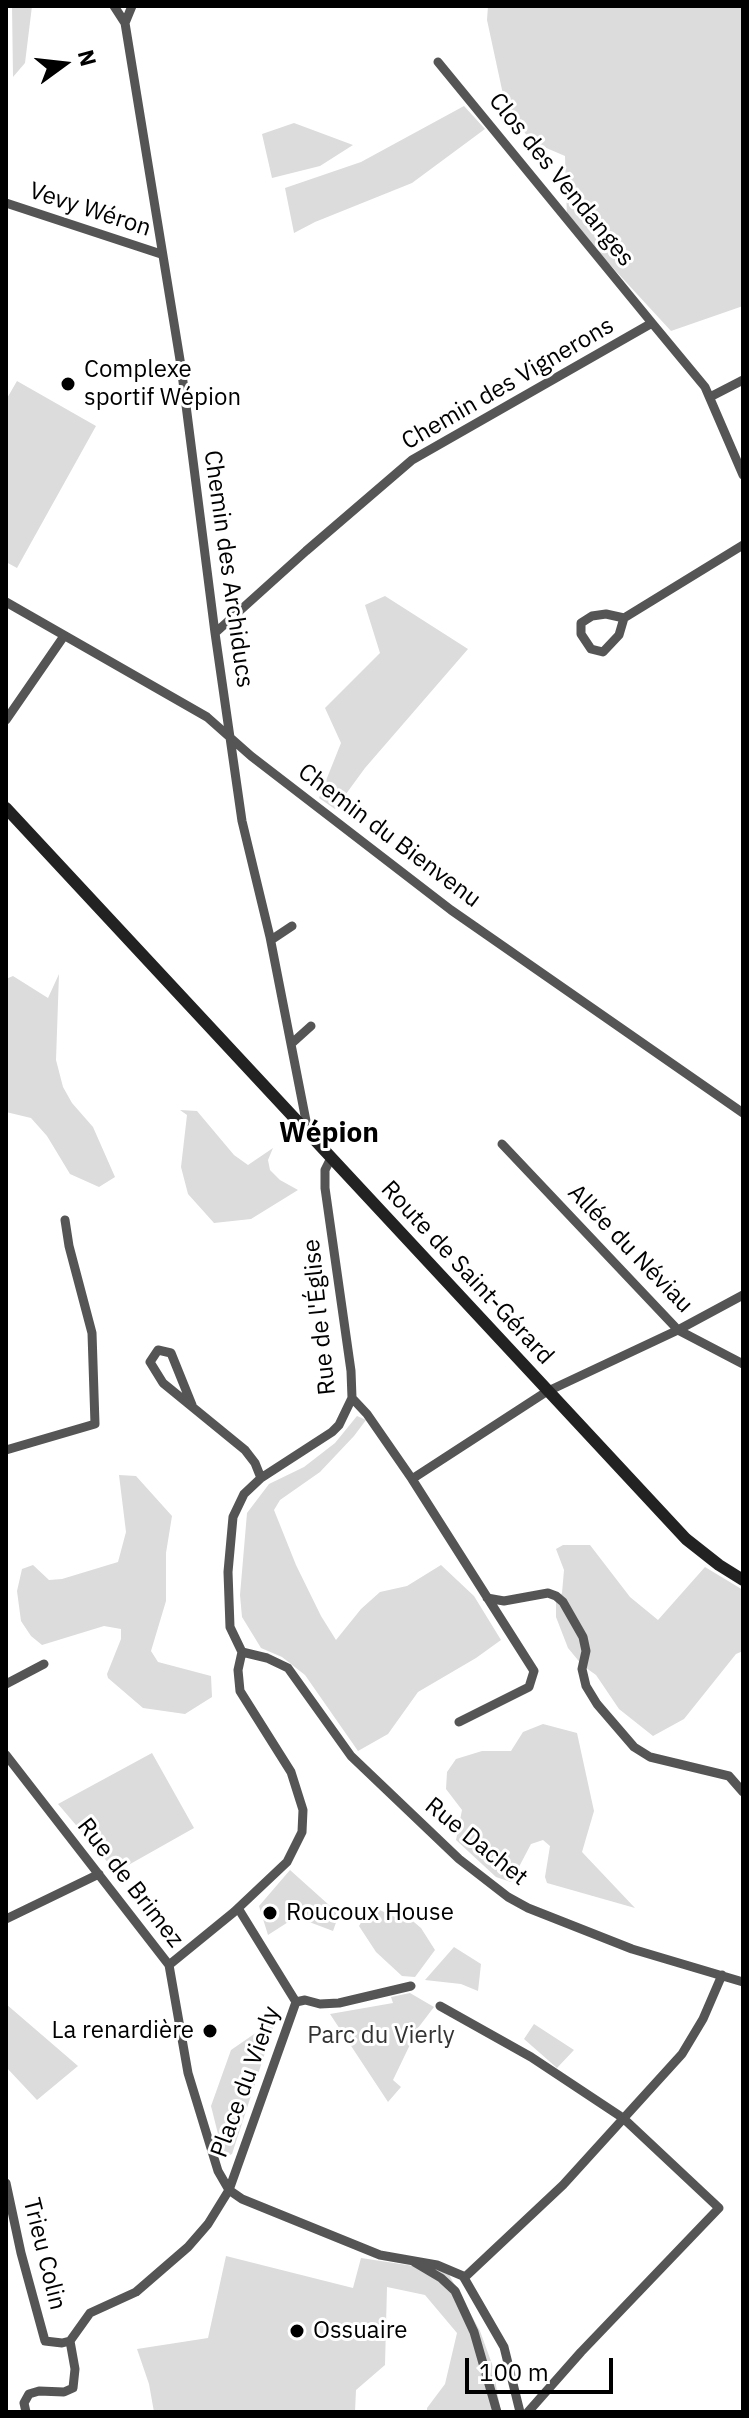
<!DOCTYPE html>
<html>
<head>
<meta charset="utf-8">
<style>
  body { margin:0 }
  #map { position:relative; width:749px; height:2418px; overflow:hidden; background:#fff; font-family:"IBM Plex Sans",sans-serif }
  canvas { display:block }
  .frame { position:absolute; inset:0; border:8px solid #000; pointer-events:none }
  .north { position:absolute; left:24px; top:24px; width:80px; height:80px; -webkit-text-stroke:6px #fff; paint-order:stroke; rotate:75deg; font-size:22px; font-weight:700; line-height:32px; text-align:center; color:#000 }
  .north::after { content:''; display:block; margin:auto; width:28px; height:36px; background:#000; clip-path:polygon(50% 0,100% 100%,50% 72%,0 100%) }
  .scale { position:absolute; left:465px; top:2358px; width:148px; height:36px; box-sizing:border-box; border:4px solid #000; border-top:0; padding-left:10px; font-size:24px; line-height:28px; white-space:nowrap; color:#000; -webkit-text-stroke:6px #fff; paint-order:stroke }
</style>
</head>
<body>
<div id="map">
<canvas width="749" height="2418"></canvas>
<div class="frame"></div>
<div class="north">N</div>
<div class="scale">100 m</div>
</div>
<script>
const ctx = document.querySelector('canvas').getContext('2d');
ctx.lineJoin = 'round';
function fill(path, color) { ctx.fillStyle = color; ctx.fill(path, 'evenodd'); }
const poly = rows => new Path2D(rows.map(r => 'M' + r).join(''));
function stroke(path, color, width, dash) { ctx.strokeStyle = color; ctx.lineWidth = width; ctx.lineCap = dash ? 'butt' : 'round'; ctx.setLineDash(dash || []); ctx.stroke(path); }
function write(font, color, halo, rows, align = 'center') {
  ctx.font = font + ' "IBM Plex Sans",sans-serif'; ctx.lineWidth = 6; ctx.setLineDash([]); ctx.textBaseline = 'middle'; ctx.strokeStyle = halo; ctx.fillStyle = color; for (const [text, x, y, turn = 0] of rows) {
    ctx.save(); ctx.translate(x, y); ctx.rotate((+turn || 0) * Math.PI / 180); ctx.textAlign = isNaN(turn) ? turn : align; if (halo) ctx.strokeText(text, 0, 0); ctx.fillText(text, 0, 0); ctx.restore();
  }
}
fill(poly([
  [12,6,32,6,25,63,13,77],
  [488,6,743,6,743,306,671,331,567,218,565,156,530,141,504,99,487,20],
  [464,106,485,129,412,183,315,222,294,233,285,188,361,162],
  [294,123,353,145,320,166,272,178,262,134],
  [17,381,96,426,17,568,6,562,6,400],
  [385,596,468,649,365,768,335,809,319,798,341,743,325,708,380,653,365,605],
  [59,974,56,1060,63,1087,72,1103,93,1127,115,1177,99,1187,70,1174,47,1136,31,1118,6,1112,6,979,13,976,48,998],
  [180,1110,197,1111,234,1155,248,1165,273,1148,268,1160,270,1170,280,1180,298,1190,251,1219,214,1223,188,1194,181,1167,187,1115],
  [357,1416,366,1420,354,1436,320,1472,280,1500,274,1510,296,1565,321,1616,336,1640,361,1609,380,1592,407,1586,441,1565,474,1596,501,1640,476,1658,418,1692,388,1734,358,1751,305,1675,282,1657,261,1648,242,1617,240,1595,247,1513,269,1484,304,1467,335,1443],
  [119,1475,136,1476,172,1516,166,1553,166,1601,151,1651,158,1662,211,1676,212,1697,185,1714,143,1708,108,1678,107,1674,121,1639,121,1629,104,1626,42,1645,31,1636,21,1621,17,1591,22,1569,33,1565,49,1580,62,1579,118,1562,126,1532],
  [563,1545,590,1545,630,1597,658,1620,705,1567,743,1590,743,1651,736,1654,684,1719,653,1736,619,1709,596,1675,582,1665,568,1648,556,1617,556,1602,562,1593,564,1570,556,1549],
  [543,1724,577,1733,594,1811,582,1852,635,1908,547,1883,545,1877,550,1846,543,1840,531,1844,511,1882,496,1877,456,1840,462,1810,446,1789,447,1772,456,1759,482,1751,511,1751,523,1732],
  [152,1753,194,1828,116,1872,58,1804],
  [290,1870,339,1914,333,1931,296,1917,268,1935,259,1906],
  [371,1906,395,1917,401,1911,421,1928,435,1950,415,1977,402,1976,376,1952,359,1926],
  [454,1947,481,1964,478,1991,461,1984,425,1980],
  [410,1993,434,2007,418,2028,393,2080,401,2087,388,2102,330,2014,393,2003,391,1997],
  [6,2004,78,2066,37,2100,6,2067],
  [276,2019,232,2154,224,2158,211,2106,231,2050],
  [534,2024,574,2050,557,2068,524,2039],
  [226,2256,353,2288,361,2258,447,2271,480,2331,492,2364,501,2412,427,2412,427,2408,445,2384,457,2333,425,2295,387,2287,385,2365,356,2390,355,2412,154,2412,149,2384,137,2349,208,2338]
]), '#dcdcdc');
stroke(poly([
  [114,6,125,23],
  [132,6,125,23,181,366,215,633,242,821,270,937,308,1131],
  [438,62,652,323],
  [6,203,161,254],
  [710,397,743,380],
  [6,602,207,717,251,756,451,910,743,1113],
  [624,618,606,614,592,616,581,623,581,634,591,649,603,652,619,635,624,618,743,545],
  [215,633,306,551,412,460,652,323,705,387,743,475],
  [6,720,64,636],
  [271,940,292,926],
  [291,1044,311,1026],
  [502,1144,678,1330,743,1364],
  [352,1398,367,1414,412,1479,534,1671,529,1687,459,1722],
  [192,1405,171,1353,158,1350,150,1362,163,1383,245,1450,255,1463,261,1478],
  [6,1450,95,1424,92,1333,69,1246,65,1220],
  [412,1479,546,1392,678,1330,743,1295],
  [487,1598,504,1601,548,1593,556,1596,563,1602,583,1637,586,1651,582,1669,586,1686,597,1704,634,1747,650,1757,729,1776,743,1792],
  [242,1652,267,1658,288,1668,351,1756,459,1859,508,1897,528,1908,632,1949,743,1982],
  [6,1684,44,1664],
  [6,1755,169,1965,188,2073,218,2171,229,2190,242,2199,380,2255,437,2265,463,2276,504,2347,520,2412],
  [6,1919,99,1874],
  [169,1965,234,1912,287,1862,302,1832,303,1810,291,1772,240,1691,238,1670,242,1652,230,1627,228,1572,233,1517,244,1494,261,1478,332,1432,339,1425,352,1398,351,1371,325,1188,325,1170,331,1158],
  [296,2002,305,2000,320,2004,339,2003,411,1986],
  [440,2006,531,2057,623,2118,719,2208,581,2352,528,2412],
  [6,2183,21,2253,45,2341,62,2343,70,2341],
  [414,2262,441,2278,455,2291,474,2332,497,2412],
  [464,2278,563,2185,682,2054,703,2019,722,1975],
  [70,2341,90,2313,136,2292,188,2247,208,2224,229,2190,296,2002,238,1908],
  [26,2412,24,2403,29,2394,39,2391,64,2392,73,2388,75,2369,70,2341]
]), '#555', 9);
stroke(poly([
  [6,808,686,1539,719,1565,743,1580]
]), '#222', 12);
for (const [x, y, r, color] of [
  [68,384,8,"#000"],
  [270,1913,8,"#000"],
  [210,2031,8,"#000"],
  [297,2331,8,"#000"]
]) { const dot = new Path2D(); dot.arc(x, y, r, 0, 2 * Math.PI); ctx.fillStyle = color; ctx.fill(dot); stroke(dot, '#fff', 3); }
write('24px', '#000', '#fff', [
  ["Clos des Vendanges",561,180,51],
  ["Vevy Wéron",90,210,18],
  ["Chemin des Vignerons",508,384,-30],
  ["Chemin des Archiducs",228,569,82],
  ["Chemin du Bienvenu",389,836,37],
  ["Allée du Néviau",630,1249,46],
  ["Route de Saint-Gérard",467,1273,47],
  ["Rue de l'Église",320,1317,-96],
  ["Rue Dachet",476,1842,39],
  ["Rue de Brimez",130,1883,52],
  ["Place du Vierly",246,2082,-70],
  ["Trieu Colin",44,2254,76]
]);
write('24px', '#000', '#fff', [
  ["Complexe",84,370],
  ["sportif Wépion",84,398],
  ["Roucoux House",286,1913],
  ["La renardière",194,2031,"right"],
  ["Ossuaire",313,2331]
], 'left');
write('24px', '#333', '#fff', [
  ["Parc du Vierly",381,2036]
]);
write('bold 28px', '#000', '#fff', [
  ["Wépion",329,1134]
]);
</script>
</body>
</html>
